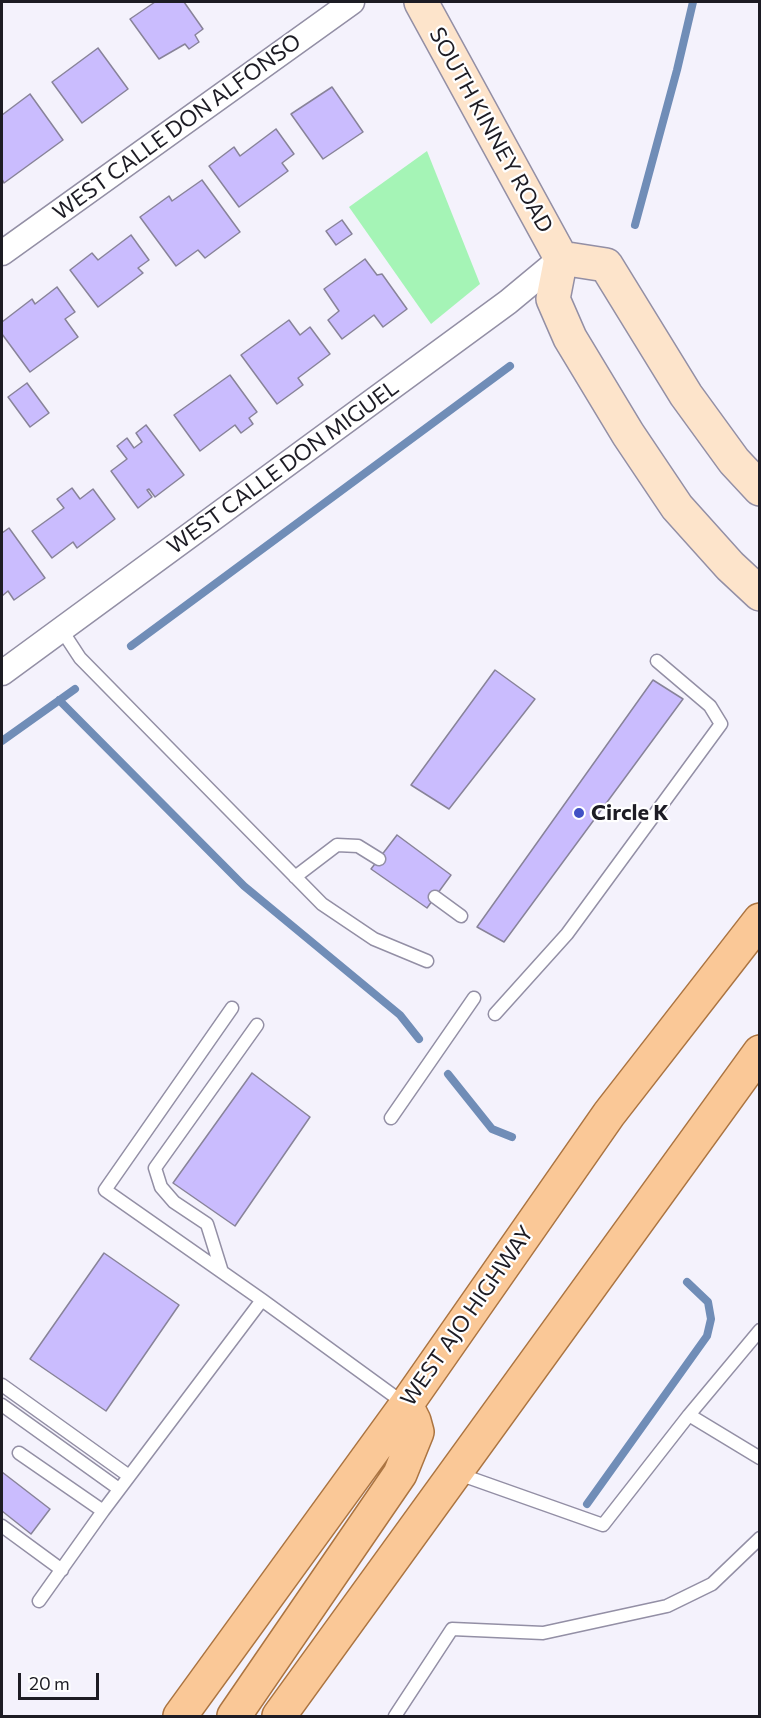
<!DOCTYPE html>
<html>
<head>
<meta charset="utf-8">
<style>
  body { margin:0 }
  #map { position:relative; width:761px; height:1718px; overflow:hidden; background:#f4f2fc; font-family:Commissioner,sans-serif }
  canvas { display:block }
  .frame { position:absolute; inset:0; border:3px solid #1d1c24; pointer-events:none }
  .scale { position:absolute; left:18px; top:1673px; width:81px; height:27px; box-sizing:border-box; border:3px solid #1d1c24; border-top:0; padding-left:8px; font-size:18px; line-height:21px; white-space:nowrap; color:#1d1c24; -webkit-text-stroke:4px #fff; paint-order:stroke }
</style>
</head>
<body>
<div id="map">
<canvas width="761" height="1718"></canvas>
<div class="frame"></div>
<div class="scale">20 m</div>
</div>
<script>
const ctx = document.querySelector('canvas').getContext('2d');
ctx.lineJoin = 'round';
function fill(path, color) { ctx.fillStyle = color; ctx.fill(path, 'evenodd'); }
const poly = rows => new Path2D(rows.map(r => 'M' + r).join(''));
function stroke(path, color, width, dash) { ctx.strokeStyle = color; ctx.lineWidth = width; ctx.lineCap = dash ? 'butt' : 'round'; ctx.setLineDash(dash || []); ctx.stroke(path); }
function write(font, color, halo, rows, align = 'center') {
  ctx.font = font + ' Commissioner,sans-serif'; ctx.lineWidth = 4.5; ctx.setLineDash([]); ctx.textBaseline = 'middle'; ctx.strokeStyle = halo; ctx.fillStyle = color; for (const [text, x, y, turn = 0] of rows) {
    ctx.save(); ctx.translate(x, y); ctx.rotate((+turn || 0) * Math.PI / 180); ctx.textAlign = isNaN(turn) ? turn : align; if (halo) ctx.strokeText(text, 0, 0); ctx.fillText(text, 0, 0); ctx.restore();
  }
}
fill(poly([
  [427,151,480,284,431,324,349,207]
]), '#a5f4b6');
stroke(poly([
  [635,225,677,70,693,2],
  [131,646,510,366],
  [59,700,244,886,400,1015,419,1039],
  [2,741,75,689],
  [448,1074,492,1129,512,1137],
  [587,1504,707,1336,711,1319,708,1302,687,1282]
]), '#708db7', 8);
const building = poly([
  [155,2,184,2,203,29,195,35,199,42,189,49,185,44,159,59,130,19,155,2],
  [98,48,128,89,82,123,52,82,98,48],
  [332,87,363,132,323,159,291,114,332,87],
  [30,94,63,140,4,183,2,179,2,115,30,94],
  [276,129,294,154,282,163,288,171,239,207,209,166,234,147,240,156,276,129],
  [202,180,240,232,205,258,198,250,176,266,140,217,169,196,172,201,202,180],
  [342,220,352,234,336,245,326,231,342,220],
  [131,235,149,260,138,268,143,273,98,307,70,270,92,253,98,260,131,235],
  [365,259,377,275,382,274,407,309,383,327,374,315,342,339,328,320,339,311,324,289,365,259],
  [57,287,75,312,65,319,78,337,30,372,2,334,2,322,32,299,35,304,57,287],
  [289,320,300,335,310,327,330,354,298,378,303,385,277,404,241,355,289,320],
  [230,375,257,412,249,418,253,424,241,433,235,425,200,451,174,415,230,375],
  [27,383,49,413,30,427,8,397,27,383],
  [146,425,184,475,155,497,149,489,147,490,152,497,138,508,111,471,127,459,117,446,127,438,134,448,142,442,136,433,146,425],
  [72,488,80,499,93,489,115,519,77,548,73,542,52,558,32,531,64,508,57,499,72,488],
  [9,528,45,578,14,600,8,591,2,596,2,533,9,528],
  [495,670,535,699,449,809,411,785,495,670],
  [653,680,683,699,504,942,477,927,653,680],
  [397,835,451,875,427,908,371,869,397,835],
  [252,1073,310,1117,235,1226,173,1183,252,1073],
  [104,1253,179,1305,106,1411,30,1359,104,1253],
  [2,1472,50,1509,31,1534,2,1511,2,1472]
]);
fill(building, '#cabcfe');
stroke(building, '#888399', 1.5);
const service = poly([
  [61,629,80,658,322,904,374,939,427,961],
  [295,877,337,845,358,846,379,859],
  [435,897,461,916],
  [232,1008,105,1190,262,1300,405,1404],
  [495,1014,567,934,721,724,710,706,657,661],
  [391,1118,474,998],
  [222,1272,207,1224,174,1202,161,1187,155,1168,257,1025],
  [2,1385,129,1476],
  [2,1405,119,1489],
  [689,1415,760,1458],
  [19,1453,103,1511],
  [456,1473,603,1525,689,1415,760,1330],
  [2,1526,62,1570],
  [39,1601,103,1511,262,1300],
  [395,1716,452,1629,543,1633,667,1606,712,1584,760,1538]
]);
const minor = poly([
  [2,253,352,2],
  [2,673,508,302,561,258]
]);
const secondary = poly([
  [421,2,561,258,553,299,570,338,628,434,677,507,730,566,760,594],
  [561,258,606,265,686,395,734,461,760,489]
]);
const primary = poly([
  [180,1716,406,1405,609,1114,760,920],
  [234,1716,400,1474,417,1432,414,1421,406,1405],
  [279,1716,760,1052]
]);
stroke(service, '#938fa5', 15);
stroke(minor, '#938fa5', 27);
stroke(secondary, '#938fa5', 36);
stroke(primary, '#ab7441', 36);
stroke(service, '#fff', 12);
stroke(minor, '#fff', 24);
stroke(secondary, '#fde4cb', 33);
stroke(primary, '#fac897', 33);
for (const [x, y, r, color] of [
  [579,813,6,"#4151c5"]
]) { const dot = new Path2D(); dot.arc(x, y, r, 0, 2 * Math.PI); ctx.fillStyle = color; ctx.fill(dot); stroke(dot, '#fff', 2); }
write('22px', '#1d1c24', '#fff', [
  ["WEST CALLE DON ALFONSO",177,127,-36],
  ["SOUTH KINNEY ROAD",491,130,61],
  ["WEST CALLE DON MIGUEL",283,467,-36],
  ["WEST AJO HIGHWAY",467,1316,-55]
]);
write('bold 22px', '#1d1c24', '#fff', [
  ["Circle K",591,813]
], 'left');
</script>
</body>
</html>
